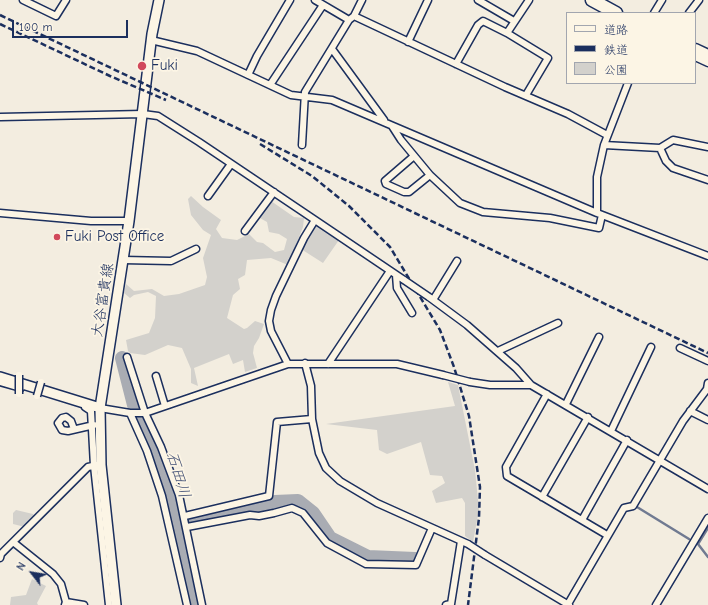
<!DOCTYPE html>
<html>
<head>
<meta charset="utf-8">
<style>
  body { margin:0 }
  #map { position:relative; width:708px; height:605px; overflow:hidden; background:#f3ede0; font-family:"Comic Neue","Klee One",sans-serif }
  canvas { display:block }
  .legend { position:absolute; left:566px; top:12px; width:130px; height:72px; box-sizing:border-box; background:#fcf5e5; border:1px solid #a2a6af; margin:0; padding:5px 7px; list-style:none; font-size:12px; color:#1b2f5e }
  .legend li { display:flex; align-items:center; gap:8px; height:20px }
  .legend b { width:20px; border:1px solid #a2a6af }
  .north { position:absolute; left:12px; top:553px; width:40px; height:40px; -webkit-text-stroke:3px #fcf5e5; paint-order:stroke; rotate:301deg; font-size:11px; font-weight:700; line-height:16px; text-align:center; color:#1b2f5e }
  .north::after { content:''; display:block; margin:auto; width:14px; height:18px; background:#1b2f5e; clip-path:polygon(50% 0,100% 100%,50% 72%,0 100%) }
  .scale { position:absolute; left:12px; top:20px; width:116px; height:18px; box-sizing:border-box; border:2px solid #1b2f5e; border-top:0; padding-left:5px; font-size:12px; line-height:14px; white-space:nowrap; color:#1b2f5e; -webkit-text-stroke:3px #fcf5e5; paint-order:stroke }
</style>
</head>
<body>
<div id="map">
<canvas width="708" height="605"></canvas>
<ul class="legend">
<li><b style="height:5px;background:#fcf5e5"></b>道路</li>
<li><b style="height:5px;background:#1b2f5e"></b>鉄道</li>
<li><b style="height:11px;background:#d3d1cc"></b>公園</li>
</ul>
<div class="north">N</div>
<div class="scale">100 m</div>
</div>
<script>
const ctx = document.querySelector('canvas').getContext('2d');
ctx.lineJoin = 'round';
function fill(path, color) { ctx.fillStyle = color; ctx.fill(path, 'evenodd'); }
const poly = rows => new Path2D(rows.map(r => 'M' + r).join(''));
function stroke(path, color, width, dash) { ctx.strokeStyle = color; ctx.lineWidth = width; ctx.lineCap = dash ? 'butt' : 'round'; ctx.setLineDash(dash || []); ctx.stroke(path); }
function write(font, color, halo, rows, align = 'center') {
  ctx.font = font + ' "Comic Neue","Klee One",sans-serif'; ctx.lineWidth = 3.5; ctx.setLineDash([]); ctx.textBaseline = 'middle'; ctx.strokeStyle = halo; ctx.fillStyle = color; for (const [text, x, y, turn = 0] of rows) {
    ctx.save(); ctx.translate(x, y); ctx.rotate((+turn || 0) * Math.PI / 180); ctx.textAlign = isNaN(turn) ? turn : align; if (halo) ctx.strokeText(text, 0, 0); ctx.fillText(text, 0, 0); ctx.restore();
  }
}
fill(poly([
  [191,196,203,207,221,220,216,229,222,238,237,240,249,234,257,242,263,243,275,252,284,250,287,239,279,234,269,232,267,222,258,217,271,201,294,217,304,218,303,227,288,265,271,258,247,260,245,275,238,279,240,289,233,295,227,318,244,329,247,328,255,321,264,324,259,338,254,346,253,353,257,368,245,372,243,360,233,364,229,354,194,368,198,386,191,383,191,369,182,348,168,345,145,355,130,353,128,351,126,340,149,333,155,318,156,296,148,292,134,295,130,298,124,293,126,284,134,291,152,289,164,296,179,294,205,285,207,277,203,258,211,235,203,230,191,215,188,199],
  [315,224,339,240,323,263,301,249],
  [448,382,458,385,475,470,479,510,473,542,465,536,465,503,462,498,436,503,432,491,445,483,442,476,430,475,421,442,387,454,379,450,377,430,326,424,455,406],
  [16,510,33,514,35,517,25,527,13,524,13,513],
  [32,579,46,586,37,603,38,605,10,605,11,597,26,595]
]), '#d3d1cc');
stroke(poly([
  [637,507,689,539],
  [708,528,698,544,708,557]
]), '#707a91', 2.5);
stroke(poly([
  [122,358,134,405,162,474,175,523,192,605],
  [190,521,275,502,298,501,313,513,330,538,368,557,415,559]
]), '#a9acb3', 14);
const street = poly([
  [23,0,56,16,66,0],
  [315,0,349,20],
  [478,0,514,21],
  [654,13,662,0],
  [689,13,699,0],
  [354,16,505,87,568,114,607,135],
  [507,33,548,58,526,95],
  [151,40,197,51,291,95,332,100,597,213,708,256],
  [408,42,428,0],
  [332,49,384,120],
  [695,57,708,63],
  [456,64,478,25,483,21,507,33,529,0],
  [248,75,257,56,290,0],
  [270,85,323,5],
  [0,117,143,114,158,116,199,142,315,220,304,238,276,296,271,310,269,321,271,331,288,364],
  [392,126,401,140,430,175,460,203,483,212,550,218,599,228,602,215],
  [302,145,305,92,349,20,354,16,362,0],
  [604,145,660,148,666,161,673,168,708,180],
  [660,148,673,140,708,147],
  [414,156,385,181,386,184,404,192,409,192,430,175],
  [208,196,231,164],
  [0,213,91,221,129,221],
  [597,213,597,177,604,145,628,83],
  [315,220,404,280],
  [245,231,274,192],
  [123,260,171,261,196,249],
  [396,275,397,288,412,313],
  [429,297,467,325,516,368,531,385,708,489],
  [433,300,457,261],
  [680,348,708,361],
  [498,351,558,323],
  [127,357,145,413,161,447,179,495,202,605],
  [305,363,311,386,312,419,319,453,326,468,340,481,377,503,468,544],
  [328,364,390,271],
  [156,376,165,406],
  [0,382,21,388],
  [470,382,490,385,531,385],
  [547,394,506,467,507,476,607,535],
  [86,403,85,407,91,411,94,466,109,605],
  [566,404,599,337],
  [100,408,130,413,145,413,288,364,397,364,443,375],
  [690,411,708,420],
  [130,413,147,451,162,496,187,605],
  [74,429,71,421,66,417,62,418,58,423,62,430,68,431,94,425],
  [611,431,651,347],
  [542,497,588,417],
  [185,516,269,496,277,422,312,419],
  [582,520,627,440],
  [187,527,250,515,259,516,274,513,292,508,303,513,327,543,366,564,416,565,432,528],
  [13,542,53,574,61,584,66,602,65,605],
  [485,555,569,605],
  [0,558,1,554,88,467,97,465],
  [66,602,84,605],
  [568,604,624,508,633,506,683,421,707,389,708,383],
  [446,605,451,604,461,541],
  [656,605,708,518]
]);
const secondary = poly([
  [0,377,100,408],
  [116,605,101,465,100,408,129,221,152,34,159,0]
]);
const highway = poly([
  [592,0,616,13],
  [695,50,708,56]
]);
stroke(street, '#1b2f5e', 9);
stroke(secondary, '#1b2f5e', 12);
stroke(highway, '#1b2f5e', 15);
stroke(street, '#fcf5e5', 6);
stroke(secondary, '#fcf5e5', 9);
stroke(highway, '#fcf5e5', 12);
stroke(poly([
  [0,15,708,353],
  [0,24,110,76,166,100],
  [260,144,312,176,349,206,390,247,440,330,454,367,469,416,480,487,479,518,468,605]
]), '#1b2f5e', 2.5, [6, 3]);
const streetBridge = poly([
  [404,280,429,297],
  [19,375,19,394],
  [443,375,470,382],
  [37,396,41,382],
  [468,544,485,555]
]);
stroke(streetBridge, '#1b2f5e', 9, []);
stroke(streetBridge, '#fcf5e5', 6);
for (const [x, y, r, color] of [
  [142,66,5,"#d1495b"],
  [57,237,4,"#d1495b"]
]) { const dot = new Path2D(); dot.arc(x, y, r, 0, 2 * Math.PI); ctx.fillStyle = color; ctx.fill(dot); stroke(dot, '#fcf5e5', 1.5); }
write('15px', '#1b2f5e', '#fcf5e5', [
  ["Fuki",151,66],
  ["Fuki Post Office",65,237]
], 'left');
write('15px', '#1b2f5e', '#fcf5e5', [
  ["大谷富貴線",103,300,-81]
]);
write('italic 16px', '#465478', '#fcf5e5', [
  ["石田川",178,475,73]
]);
</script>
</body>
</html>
